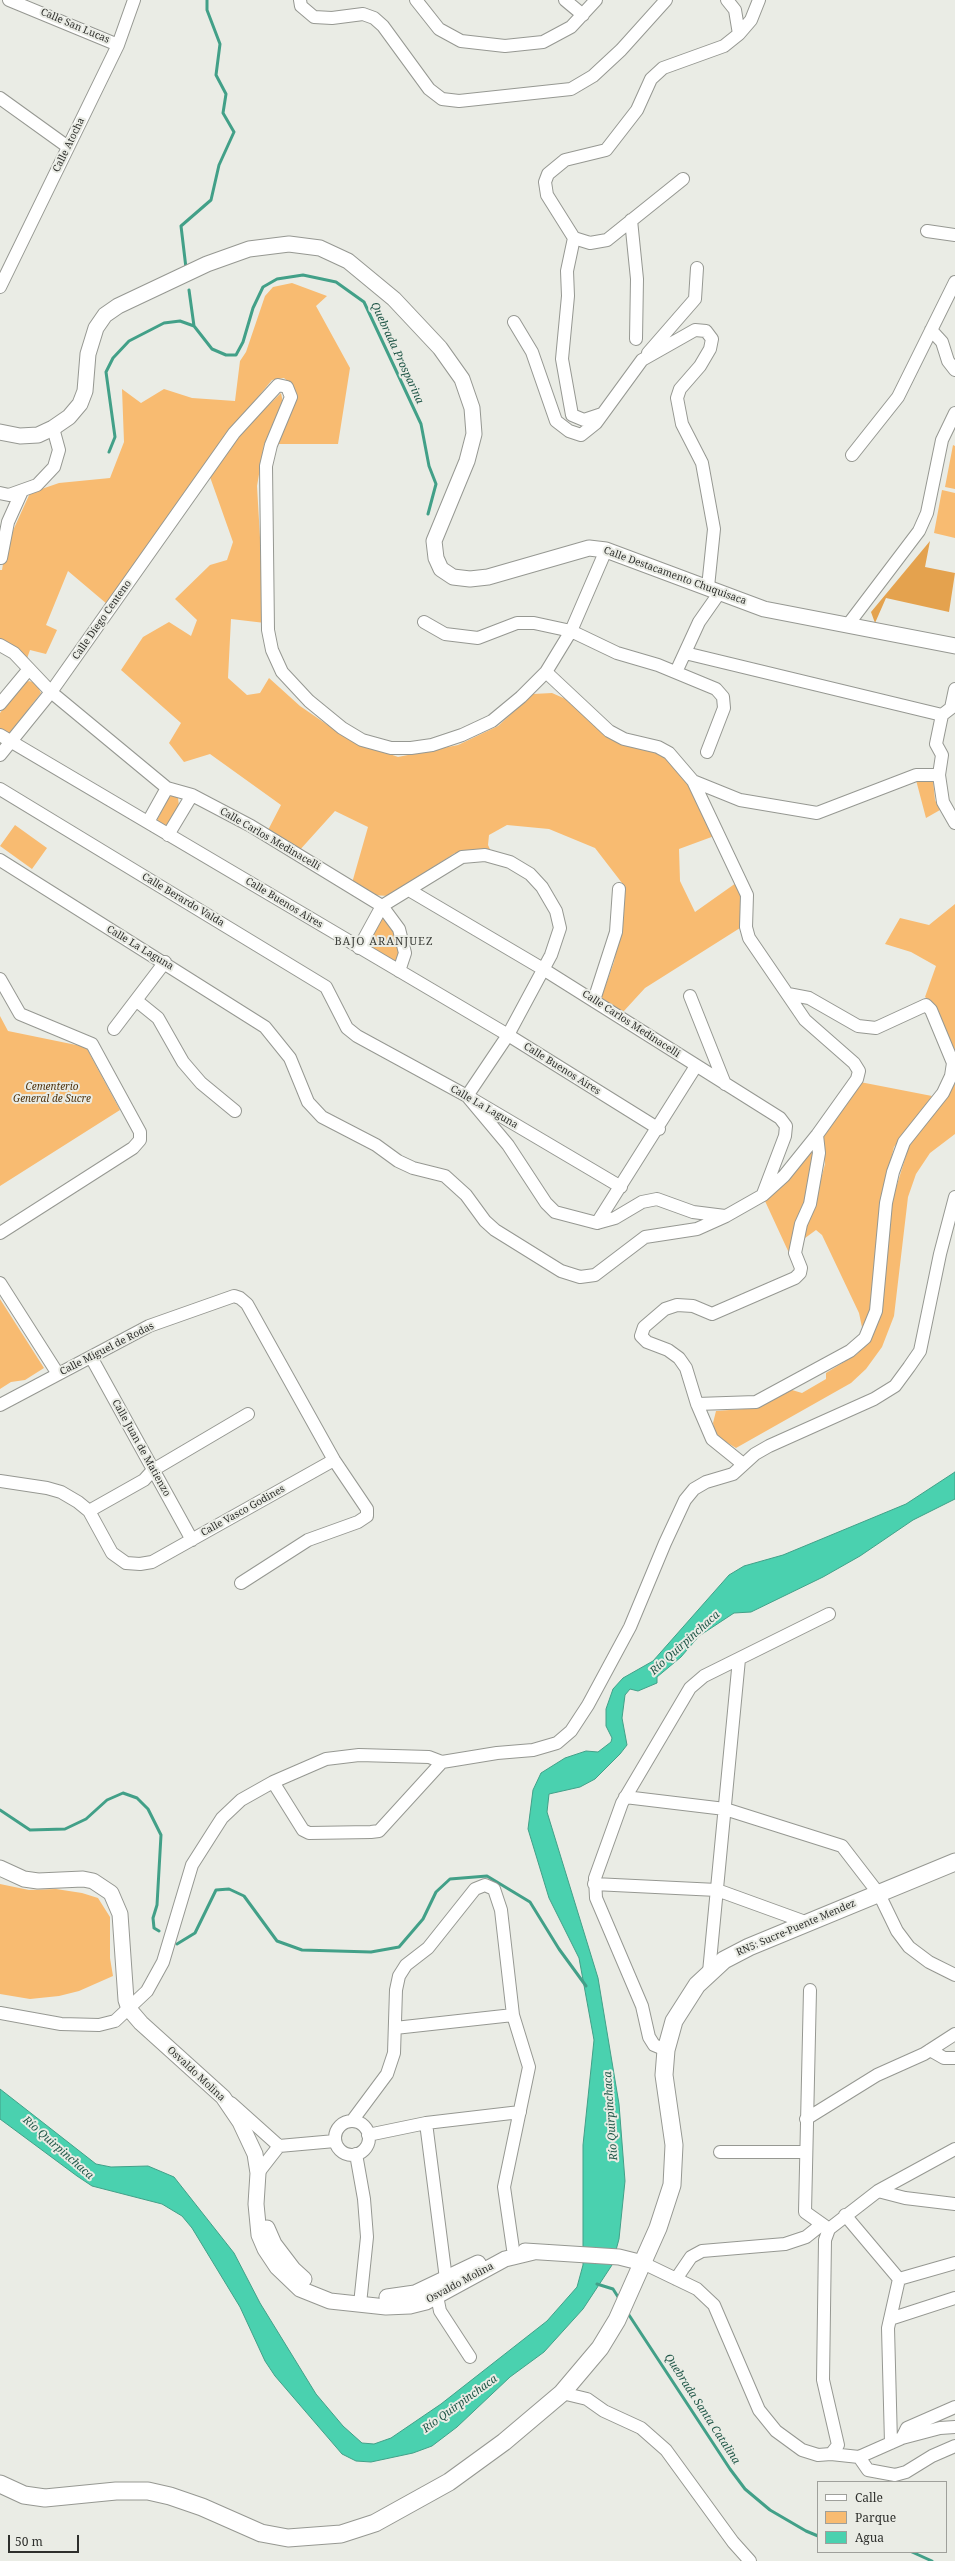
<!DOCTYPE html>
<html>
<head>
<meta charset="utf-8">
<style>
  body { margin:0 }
  #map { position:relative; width:955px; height:2561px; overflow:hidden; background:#eaece5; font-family:"Noto Serif",serif }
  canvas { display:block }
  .legend { position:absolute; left:817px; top:2481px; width:130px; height:72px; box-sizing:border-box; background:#eaece5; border:1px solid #9fa09b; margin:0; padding:5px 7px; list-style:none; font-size:12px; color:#2e2f2c }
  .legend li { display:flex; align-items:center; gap:8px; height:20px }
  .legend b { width:20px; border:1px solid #9fa09b }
  .scale { position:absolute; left:8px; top:2535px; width:71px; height:18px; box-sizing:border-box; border:2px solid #2e2f2c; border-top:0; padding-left:5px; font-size:12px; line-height:14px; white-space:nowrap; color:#2e2f2c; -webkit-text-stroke:3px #eaece5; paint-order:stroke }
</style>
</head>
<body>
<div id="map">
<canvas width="955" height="2561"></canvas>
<ul class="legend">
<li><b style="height:5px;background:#fff"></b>Calle</li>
<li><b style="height:11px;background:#f8bb71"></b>Parque</li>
<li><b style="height:11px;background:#4ad1af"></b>Agua</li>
</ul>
<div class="scale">50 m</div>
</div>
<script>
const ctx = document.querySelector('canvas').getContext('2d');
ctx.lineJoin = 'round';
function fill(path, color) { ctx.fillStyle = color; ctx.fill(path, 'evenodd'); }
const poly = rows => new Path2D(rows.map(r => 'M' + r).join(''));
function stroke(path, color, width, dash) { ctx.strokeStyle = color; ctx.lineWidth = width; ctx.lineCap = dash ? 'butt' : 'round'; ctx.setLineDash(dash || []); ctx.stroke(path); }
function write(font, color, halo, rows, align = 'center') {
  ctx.font = font + ' "Noto Serif",serif'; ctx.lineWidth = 4; ctx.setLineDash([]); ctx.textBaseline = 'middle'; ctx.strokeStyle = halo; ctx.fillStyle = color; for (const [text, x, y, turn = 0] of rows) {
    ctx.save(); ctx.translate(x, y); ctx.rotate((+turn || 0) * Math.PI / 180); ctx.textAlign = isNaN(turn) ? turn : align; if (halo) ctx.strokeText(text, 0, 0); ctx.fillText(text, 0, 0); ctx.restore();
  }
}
fill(poly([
  [292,283,327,296,316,306,350,368,338,444,275,444,296,402,293,386,284,378,272,380,234,426,107,604,68,571,46,625,57,630,46,654,30,650,24,667,0,648,0,570,2,570,6,546,30,493,59,483,110,478,124,442,122,389,141,403,164,389,192,398,235,401,240,361,246,352,265,296,273,287],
  [281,393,284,408,264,445,257,486,265,623,231,619,228,678,247,695,260,693,269,678,300,706,348,739,398,757,458,745,498,726,533,694,552,693,577,704,612,736,662,754,678,767,717,835,679,849,680,881,695,912,736,883,745,902,740,928,645,988,623,1012,601,998,614,962,623,917,622,883,595,848,549,829,507,825,489,835,488,845,494,858,484,854,455,853,389,896,371,895,352,883,368,827,335,811,298,852,267,832,281,805,210,754,184,762,169,743,181,723,121,670,143,637,169,622,191,636,197,620,175,599,210,565,227,560,233,542,210,477,238,435],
  [953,445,955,446,955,489,945,487],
  [942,490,955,493,955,538,934,533],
  [29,681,36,683,41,693,9,734,0,729,0,713,20,685],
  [916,780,933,780,935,800,940,810,926,818],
  [173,795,178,798,179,806,168,827,159,825,157,820,169,797],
  [15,825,47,848,32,869,0,846],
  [955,904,955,1054,934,1005,925,997,936,966,911,952,885,944,900,918,929,925],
  [383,913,397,933,402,955,397,965,367,949,367,941],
  [0,1016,8,1031,86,1047,120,1110,0,1186],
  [860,1082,932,1096,894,1147,880,1203,871,1308,863,1332,859,1313,822,1235,816,1230,801,1241,815,1201,825,1164,822,1138],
  [955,1082,955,1134,930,1153,916,1174,908,1197,894,1316,882,1347,866,1369,851,1383,736,1448,716,1436,713,1423,716,1411,757,1408,792,1390,802,1393,826,1379,826,1373,857,1354,868,1343,891,1204,909,1146],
  [812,1150,816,1168,807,1203,800,1213,789,1253,765,1201,793,1174],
  [0,1299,44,1368,25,1380,11,1382,0,1389],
  [0,1884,29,1890,56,1889,82,1893,98,1898,110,1917,110,1958,113,1976,79,1991,59,1996,30,1999,0,1994]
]), '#f8bb71');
fill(poly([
  [930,541,925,567,955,573,949,612,886,598,875,623,871,612]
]), '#e4a24e');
const water = poly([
  [955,1472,955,1499,913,1520,860,1556,823,1577,751,1612,734,1613,699,1636,681,1657,657,1677,657,1683,638,1691,630,1689,625,1695,622,1718,627,1745,620,1754,595,1779,580,1787,549,1794,547,1812,598,1978,619,2104,625,2181,619,2239,612,2265,583,2309,544,2352,510,2377,457,2427,432,2446,413,2453,371,2462,356,2461,342,2454,275,2376,265,2361,240,2307,192,2228,182,2216,162,2204,92,2186,77,2176,0,2119,0,2089,96,2164,111,2167,148,2166,174,2177,234,2253,260,2303,316,2394,343,2426,362,2443,374,2444,391,2438,441,2404,547,2321,577,2287,583,2265,583,2145,594,2040,579,1958,549,1898,528,1829,533,1790,541,1773,565,1758,586,1751,598,1752,611,1742,612,1738,606,1726,606,1709,613,1689,623,1678,653,1661,729,1575,744,1566,783,1555,906,1504,955,1472]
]);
fill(water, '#4ad1af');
stroke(water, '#42a088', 1);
stroke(poly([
  [186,268,181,226,211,200,219,165,234,132,223,113,226,94,216,75,220,44,207,10,207,0],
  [189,290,194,326,212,349,226,355,236,355,243,342,253,308,263,287,277,279,303,275,336,282,364,302,421,424,429,466,436,484,428,514],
  [109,452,115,437,106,372,113,358,129,341,164,323,180,321,194,326],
  [0,1810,30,1830,65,1829,86,1819,107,1800,123,1793,137,1798,148,1809,161,1835,157,1905,153,1918,154,1928,159,1931],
  [177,1944,195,1933,216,1890,229,1889,244,1896,277,1941,302,1950,371,1952,399,1947,423,1919,436,1892,450,1879,487,1876,530,1902,559,1949,586,1986],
  [597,2284,613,2289,620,2300],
  [627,2312,730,2469,745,2489,770,2510,806,2531,818,2536],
  [912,2552,932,2561]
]), '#42a088', 3);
const minor = poly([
  [9,0,118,45],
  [300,0,301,6,314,17,332,18,363,14,374,18,383,26,429,89,442,99,459,101,571,89,593,76,621,50,666,0],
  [416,0,439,29,461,41,505,46,543,42,571,27,596,0],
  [565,0,583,15],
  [739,34,751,20,759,0],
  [0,98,68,147],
  [631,220,637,279,636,339],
  [927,231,955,235],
  [574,238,590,243,607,240,683,179],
  [0,287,118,45,134,0],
  [514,322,532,352,556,421,569,431,581,435,596,423,642,360,695,330,706,331,712,339,710,349,700,366,680,389,677,398,682,424,702,463,714,529,708,587],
  [931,330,942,342,948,361,955,370],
  [648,353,695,299,697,268],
  [602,414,584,420,572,415,562,359,568,296,567,271,574,238,547,195,545,182,548,174,565,160,606,150,637,110,651,79,663,68,724,46,739,34,735,10,727,0],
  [852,455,898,397,955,282],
  [0,493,9,495,37,485,54,467,59,450,53,428],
  [1,558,8,522,22,491],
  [424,622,445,634,478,638,517,623,534,623,571,631,617,653,658,665,716,689,723,697,724,708,707,752],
  [847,626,919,531,927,513,942,440,955,413],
  [0,645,14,653,51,692,167,788,192,795,251,826,382,906,399,929,405,953,399,971],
  [685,653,942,715],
  [676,672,699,622,720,592],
  [955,689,951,708,942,715,936,744,942,755,939,775,943,802,955,823],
  [0,704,29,669],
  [0,735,508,1035,659,1129],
  [0,755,51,692,234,433,278,385,287,387,291,397,271,445,266,466,268,630,272,650,282,672,309,701,342,728,362,740,391,748,411,748,432,745,462,735,492,721,521,697,546,672,571,631,606,550],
  [693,781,740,800,817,813,916,775,939,775],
  [0,789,326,987,347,1028,357,1036,467,1096,621,1187],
  [148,822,167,788],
  [168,835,192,795],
  [0,860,265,1027,290,1058,308,1102,322,1117,376,1145,398,1161,413,1168,445,1176,466,1195,485,1221,495,1230,561,1271,580,1277,595,1275,645,1237,697,1229,726,1216,763,1195,784,1176,817,1135,857,1079,859,1071,854,1063,805,1020,749,938,746,927,747,895,693,781,669,753,658,747,624,739,609,731,546,672],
  [409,890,543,969,780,1118,786,1126,785,1136,763,1194],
  [359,948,382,906,462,857,485,855,510,862,530,874,542,887,556,911,560,928,551,955,508,1035,467,1096,508,1145,546,1203,555,1212,597,1223,696,1066],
  [0,979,20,1014,92,1044,140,1132,140,1140,133,1148,0,1233],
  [690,996,725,1084],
  [594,1000,616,932,619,889],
  [137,1001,158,1018,183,1062,201,1083,235,1111],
  [114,1029,165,962],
  [597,1223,615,1218,642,1202,657,1199,693,1212,725,1216],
  [0,1283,58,1374],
  [91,1357,192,1540],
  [697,1404,756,1402,850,1351,865,1338,876,1311,886,1203,893,1172,904,1142,943,1093,951,1076,953,1063,931,1010,926,1005,876,1028,858,1026,809,998,788,994],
  [0,1405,149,1326,234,1296,240,1298,247,1304,334,1460,367,1509,367,1516,358,1522,308,1540,241,1583],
  [743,1464,712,1439,697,1404,686,1368,679,1358,668,1350,647,1342,641,1336,644,1327,665,1309,677,1305,693,1306,712,1314,795,1278,800,1273,801,1268,795,1253,801,1224,810,1204,819,1153,817,1135],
  [0,1481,47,1488,61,1492,78,1502,89,1511,112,1553,126,1563,140,1564,152,1562,334,1460],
  [89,1511,144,1480,153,1470,248,1414],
  [273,1782,303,1830,309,1833,371,1832,379,1831,442,1762],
  [625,1797,725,1809,842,1846,879,1894,897,1931,909,1947,929,1962,955,1975],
  [594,1884,717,1890,808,1923],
  [709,1972,739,1659],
  [810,1990,805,2212,829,2229],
  [0,2013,61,2024,99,2025,115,2021,147,1991,163,1962,192,1865,213,1832,222,1818,241,1800,273,1782,326,1759,359,1755,429,1757,442,1762,497,1753,533,1750,557,1743,571,1731,588,1705,630,1627,665,1543,685,1500,694,1489,706,1482,733,1474,755,1454,769,1446,874,1399,895,1386,909,1367,920,1351,940,1254,955,1197],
  [395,2028,513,2015],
  [666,2050,654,2045,649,2037,642,2006,596,1898,595,1878,622,1803,690,1688,704,1676,829,1614],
  [930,2050,944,2058,955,2058],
  [231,2103,279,2146],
  [806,2119,877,2075,924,2054,955,2034],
  [352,2121,387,2074,394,2053,396,1990,399,1976,406,1965,428,1948,475,1889,485,1885,494,1889,501,1910,513,2015,529,2067,504,2187,513,2249],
  '335 2138a17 17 0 1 1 34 0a17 17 0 1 1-34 0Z',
  [426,2123,446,2279,451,2285],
  [368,2135,426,2123,520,2112],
  [720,2152,806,2152],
  [356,2154,364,2199,367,2237,360,2304],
  [258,2173,279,2146,335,2141],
  [878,2191,905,2198,955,2204],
  [845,2215,899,2279,955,2263],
  [643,2263,697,2289,714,2305,759,2410,776,2431,802,2450,818,2455,831,2454,838,2445,823,2380,825,2240,829,2229,878,2191,955,2149],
  [676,2279,691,2257,702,2251,785,2244,806,2237,821,2225],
  [432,2289,437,2296,440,2311,470,2357],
  [890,2319,955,2298],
  [562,2393,587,2399,604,2411,641,2428,666,2450,733,2542,750,2561],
  [902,2438,907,2428,955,2407],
  [891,2443,888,2328,899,2279],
  [831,2454,859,2457,902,2438,940,2428,955,2427],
  [859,2457,868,2470,895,2475,906,2472,932,2456,955,2446]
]);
const major = poly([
  [0,432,20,436,38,435,53,428,69,417,80,404,85,391,88,354,96,328,105,315,118,306,207,264,249,249,289,244,320,248,348,261,394,299,440,348,462,379,472,408,474,434,467,461,434,541,436,558,441,569,453,577,470,579,488,577,589,548,606,550,764,609,955,646],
  [0,1868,24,1879,38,1881,83,1879,93,1881,111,1893,120,1914,126,2000,129,2009,141,2023,223,2097,240,2122,255,2154,258,2173,256,2204,259,2235,265,2249,277,2267,300,2289,330,2301,386,2307,410,2306,426,2302,505,2259,534,2252],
  [267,2228,274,2244,293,2269,304,2279],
  [525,2251,619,2257,643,2263],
  [387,2297,415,2293,478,2263]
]);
const highway = poly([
  [0,2484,24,2495,45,2498,116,2491,148,2491,170,2496,202,2507,261,2533,288,2538,341,2534,375,2523,449,2482,504,2442,562,2393,600,2348,617,2320,658,2228,672,2185,674,2145,664,2075,666,2050,674,2021,697,1985,724,1960,749,1947,955,1862]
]);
stroke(minor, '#969892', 14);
stroke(major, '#969892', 17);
stroke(highway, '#969892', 19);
stroke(minor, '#fff', 12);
stroke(major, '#fff', 15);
stroke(highway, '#fff', 17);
write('10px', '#2e2f2c', '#eaece5', [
  ["Calle San Lucas",75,26,23],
  ["Calle Atocha",69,145,-64],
  ["Calle Destacamento Chuquisaca",675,576,20],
  ["Calle Diego Centeno",102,620,-55],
  ["Calle Carlos Medinacelli",270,839,30],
  ["Calle Berardo Valda",183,900,31],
  ["Calle Buenos Aires",284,903,31],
  ["Calle La Laguna",140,948,31],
  ["Calle Carlos Medinacelli",631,1024,33],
  ["Calle Buenos Aires",562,1069,32],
  ["Calle La Laguna",484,1107,30],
  ["Calle Miguel de Rodas",107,1349,-27],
  ["Calle Juan de Matienzo",141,1448,61],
  ["Calle Vasco Godines",243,1511,-29],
  ["RN5: Sucre-Puente Mendez",796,1928,-23],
  ["Osvaldo Molina",196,2074,43],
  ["Osvaldo Molina",460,2283,-28]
]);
write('italic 10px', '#4f3410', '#eaece5', [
  ["Cementerio",52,1087],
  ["General de Sucre",52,1099]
]);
write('italic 11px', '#1f5647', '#eaece5', [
  ["Quebrada Prosparina",397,353,65],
  ["Río Quirpinchaca",685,1643,-42],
  ["Río Quirpinchaca",611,2116,-94],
  ["Río Quirpinchaca",58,2148,41],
  ["Río Quirpinchaca",460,2404,-36],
  ["Quebrada Santa Catalina",702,2409,57]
]);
ctx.letterSpacing = '1px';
write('11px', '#3e403b', '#eaece5', [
  ["BAJO ARANJUEZ",384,942]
]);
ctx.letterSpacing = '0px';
</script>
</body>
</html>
